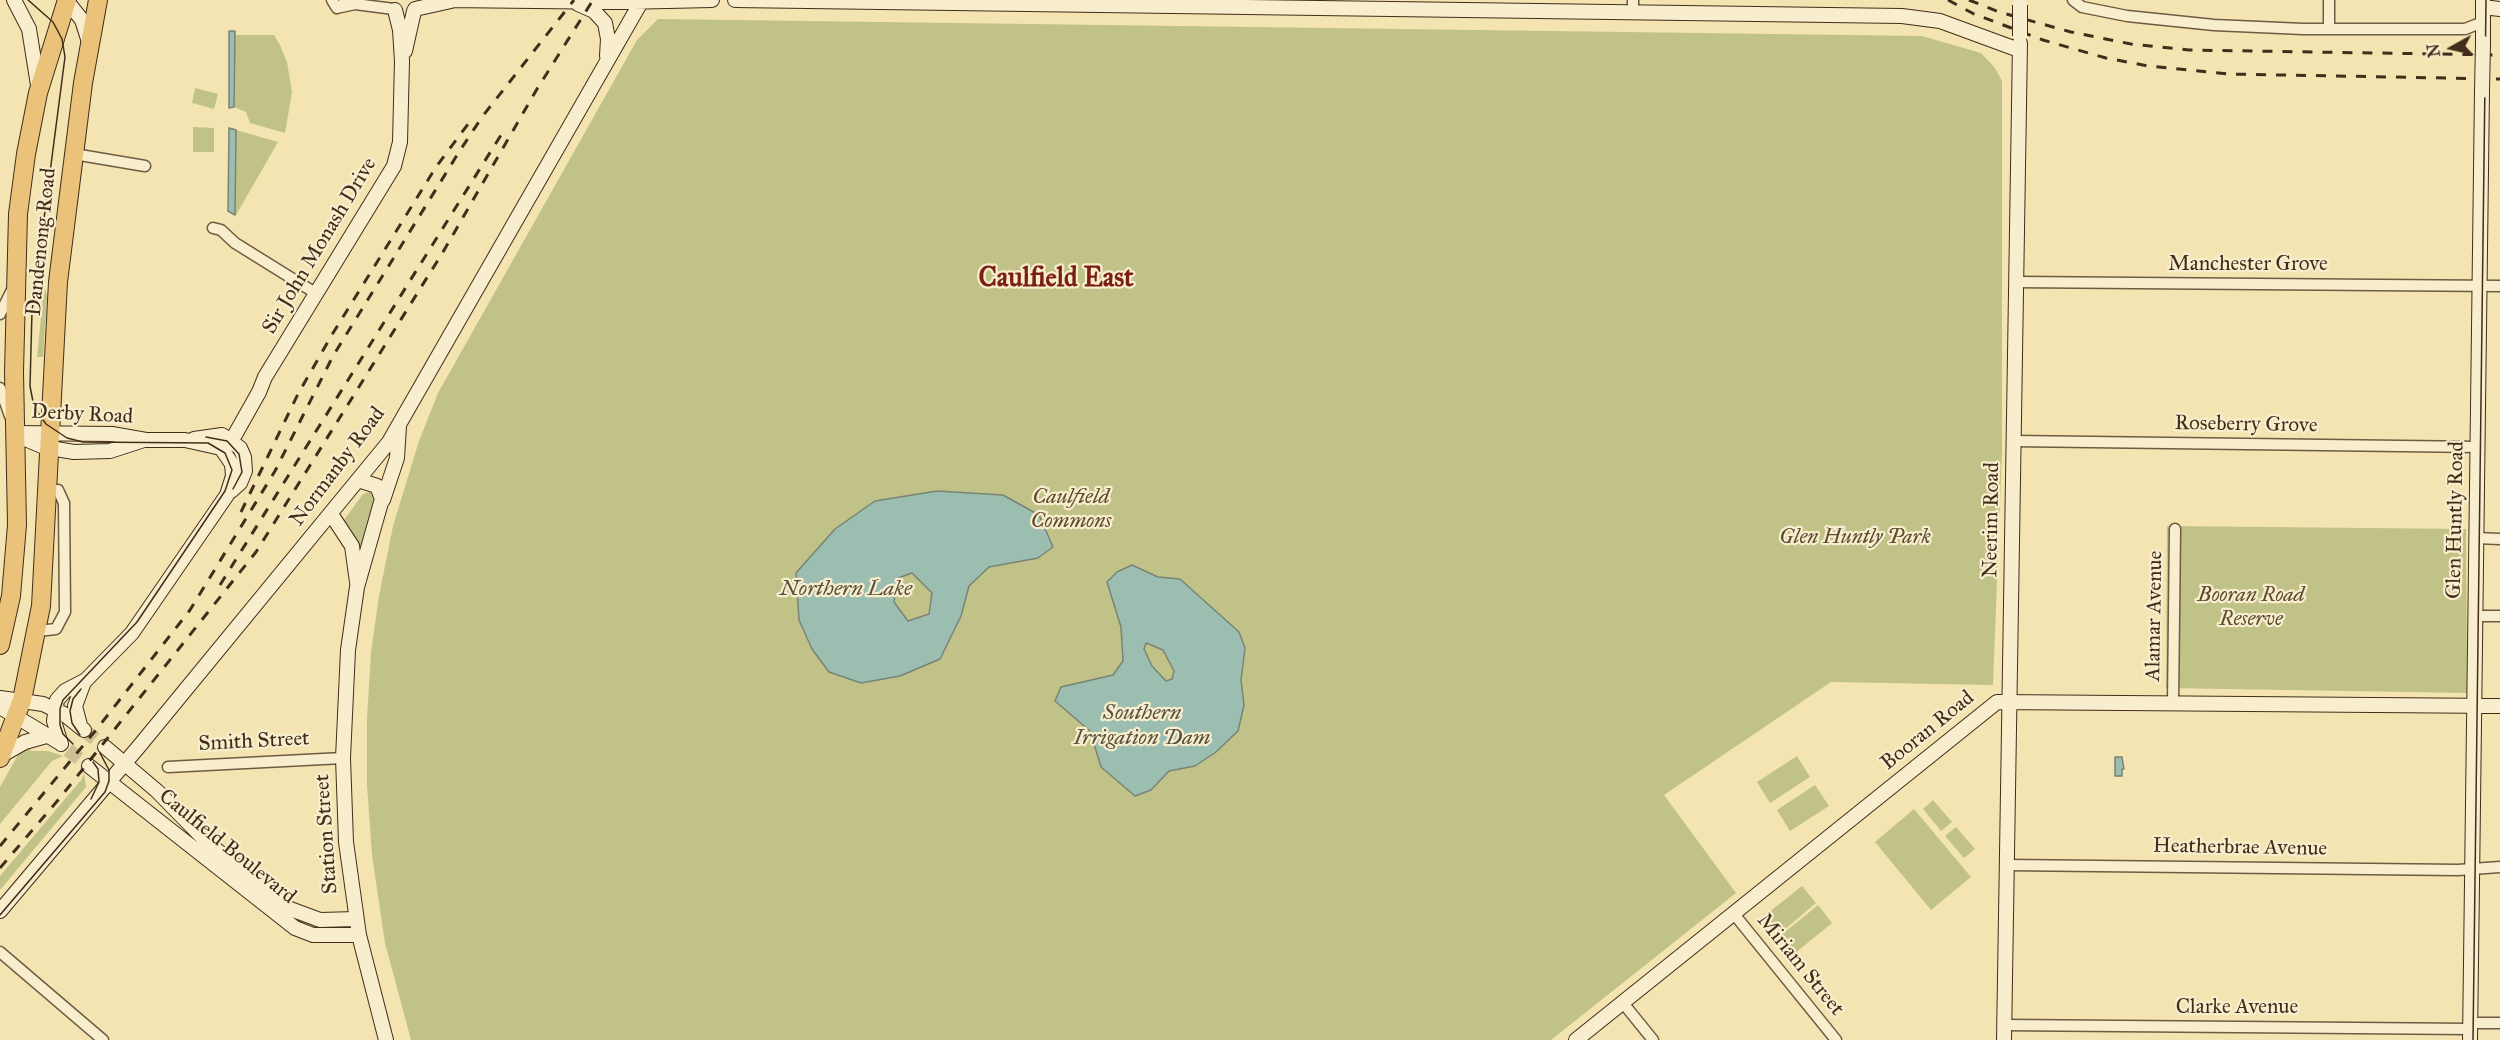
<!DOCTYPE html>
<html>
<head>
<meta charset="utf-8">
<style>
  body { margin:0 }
  #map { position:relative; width:2500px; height:1040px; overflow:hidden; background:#f4e4b2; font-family:"IM FELL Great Primer",serif }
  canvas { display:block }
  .north { position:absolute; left:2422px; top:18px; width:60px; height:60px; -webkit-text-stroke:4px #f8edcd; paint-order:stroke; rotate:262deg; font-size:16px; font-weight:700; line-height:24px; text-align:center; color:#422d1b }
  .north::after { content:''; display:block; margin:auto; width:21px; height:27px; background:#422d1b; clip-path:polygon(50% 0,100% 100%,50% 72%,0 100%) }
</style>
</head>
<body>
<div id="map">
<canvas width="2500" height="1040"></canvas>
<div class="north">N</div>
</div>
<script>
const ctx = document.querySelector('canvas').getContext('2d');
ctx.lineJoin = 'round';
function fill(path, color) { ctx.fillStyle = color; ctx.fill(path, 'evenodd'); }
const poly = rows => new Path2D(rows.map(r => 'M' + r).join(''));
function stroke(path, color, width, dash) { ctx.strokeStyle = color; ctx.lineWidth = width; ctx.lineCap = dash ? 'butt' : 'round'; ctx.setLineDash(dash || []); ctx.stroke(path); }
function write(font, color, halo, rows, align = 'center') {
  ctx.font = font + ' "IM FELL Great Primer",serif'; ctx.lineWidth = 4.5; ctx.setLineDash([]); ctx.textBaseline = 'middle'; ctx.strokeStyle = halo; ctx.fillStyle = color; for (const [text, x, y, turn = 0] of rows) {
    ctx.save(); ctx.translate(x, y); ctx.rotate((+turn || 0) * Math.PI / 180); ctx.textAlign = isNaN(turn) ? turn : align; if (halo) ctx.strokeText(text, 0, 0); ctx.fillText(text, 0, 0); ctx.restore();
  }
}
fill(poly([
  [658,19,1922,36,1981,53,1995,68,2002,81,2002,451,1993,685,1831,682,1664,795,1736,893,1551,1040,411,1040,385,943,372,855,367,785,367,718,371,653,379,596,393,526,419,441,438,393,637,40],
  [235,35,274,35,280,45,287,62,292,92,285,133,250,123,246,112,234,107],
  [195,88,218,94,214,109,192,103],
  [193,127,214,128,214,152,193,152],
  [236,130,278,142,236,215,235,215],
  [44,287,47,295,43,357,37,357],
  [369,492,377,496,363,552,344,520,363,494],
  [2167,526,2466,529,2467,693,2166,688],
  [30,747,31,751,48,751,63,756,52,761,0,824,0,787,19,753],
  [1797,756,1810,777,1770,803,1757,782],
  [84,773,86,787,0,890,0,876,82,779],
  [1815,785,1829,806,1790,831,1777,810],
  [1933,800,1952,822,1941,831,1923,809],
  [1914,809,1971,877,1931,910,1875,842],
  [1956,827,1975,849,1964,858,1945,836],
  [1802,886,1816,903,1778,935,1763,917],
  [1818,905,1832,923,1794,954,1780,936]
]), '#c1c288');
const water = poly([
  [229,31,235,31,234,107,229,108,229,31],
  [229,128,236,130,235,215,228,211,229,128],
  [937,491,1003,495,1039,515,1053,547,1038,558,989,567,969,586,961,616,940,659,900,676,861,683,829,672,812,649,799,620,796,573,835,529,875,501,937,491],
  [912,573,932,593,929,614,908,621,894,602,898,578,912,573],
  [1132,565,1158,577,1180,579,1239,632,1245,648,1241,680,1244,705,1238,731,1216,752,1195,766,1169,771,1151,790,1135,796,1101,767,1090,731,1055,701,1061,687,1113,675,1123,661,1121,627,1107,582,1117,572,1132,565],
  [1146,643,1163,650,1174,671,1172,679,1166,681,1152,666,1144,649,1146,643],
  [2115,757,2122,757,2124,769,2122,769,2122,776,2115,776,2115,757]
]);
fill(water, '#9cbeb1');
stroke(water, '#788475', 1.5);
stroke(poly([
  [84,730,105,747],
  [68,750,89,766]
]), '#d0bf94', 14, [14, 7]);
const street = poly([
  [332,0,337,8,342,6,344,2],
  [2073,0,2082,7,2127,16,2214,25,2303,29,2465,29,2483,22],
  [341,7,355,4,394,9],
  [1633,12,1633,0],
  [2329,29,2329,0],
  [74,154,145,166],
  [213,228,221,230,235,243,317,294],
  [2016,282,2500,286],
  [0,314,12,290],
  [0,388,10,416],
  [2014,441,2478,447],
  [2476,538,2500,539],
  [2476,616,2500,616],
  [37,631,56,629,65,612,64,503,58,490,47,490],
  [2173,703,2175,529],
  [168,767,343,758],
  [2007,865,2458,870,2500,867],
  [1734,914,1836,1040],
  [0,952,103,1040],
  [1623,1003,1653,1040],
  [2471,1023,2500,1023],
  [2004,1025,2470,1029]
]);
const secondary = poly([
  [14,0,29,29,38,85],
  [66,0,82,20,89,42],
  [448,0,623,2,712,0],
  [735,0,1902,16,1940,21,2019,50],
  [578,4,594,11,605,23,608,39,607,56],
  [2483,7,2500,9],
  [415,9,451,1],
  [2483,43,2483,0],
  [405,51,414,11],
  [16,433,112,434,146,440,185,440,221,448,232,464,233,476,227,495,132,633,86,680,65,691,57,700,54,721,61,744],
  [16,435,44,447,74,452,110,451,144,440],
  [194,439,222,435,240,448,244,457,245,471,240,483,231,491],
  [221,448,232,440,259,392,265,377,394,166,400,142,402,61,400,30,395,10],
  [358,480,377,486,382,499,357,587,348,650,343,758,346,842,359,935,386,1040],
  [383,500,397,458,399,426],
  [331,514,352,546,357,582],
  [0,698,43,704,64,714,84,730],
  [0,707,60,743],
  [80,725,75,706,84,682],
  [105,747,157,791,207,842,285,907,320,920,356,919],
  [2,755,25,742,50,735],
  [89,766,295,928,313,935,359,935],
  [0,911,141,744,389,442,641,2],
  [1576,1040,1997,702,2500,706],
  [2004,1040,2020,43],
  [2470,1040,2482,91]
]);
const highway = poly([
  [0,645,11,596,17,525,14,372,18,214,26,154,38,93,67,0],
  [0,758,22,700,41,606,58,282,83,83,98,0]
]);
stroke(street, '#6e5b41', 13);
stroke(secondary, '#422d1b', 16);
stroke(highway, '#422d1b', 20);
stroke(street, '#f8edcd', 10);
stroke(secondary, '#f8edcd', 14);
stroke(highway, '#eac279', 18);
stroke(poly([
  [28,0,53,22,62,39,65,57,32,311,30,386,34,407,46,424,67,438,83,442,208,443,225,453,232,470,225,491,137,622,63,700,60,709,60,725,63,734,73,744],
  [206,437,227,441,239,454,242,472,233,489],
  [80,735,72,723,70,711,73,699,81,689],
  [91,799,99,782,98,769,93,762],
  [0,915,105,792,109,781,109,770,100,753],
  [2473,1040,2486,0]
]), '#422d1b', 1.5);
stroke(poly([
  [1948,0,1974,14,2043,40,2106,58,2148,66,2228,74,2500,79],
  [1969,0,1999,12,2071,32,2131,44,2189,50,2500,55],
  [241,512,298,394,333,333,436,167,471,120],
  [220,585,501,135],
  [0,846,96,730,190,610,275,471,333,356,459,152,482,117,574,0],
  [0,868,59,799,256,552,443,252,537,89,593,0]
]), '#422d1b', 3, [10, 10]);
const secondaryBridge = poly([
  [2020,36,2020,5],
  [2482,91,2483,43]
]);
stroke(secondaryBridge, '#422d1b', 16, []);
stroke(secondaryBridge, '#f8edcd', 14);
write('21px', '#422d1b', '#f8edcd', [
  ["Dandenong Road",42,242,-84],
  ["Sir John Monash Drive",320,246,-59],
  ["Manchester Grove",2248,265],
  ["Derby Road",82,415,3],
  ["Roseberry Grove",2246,425,1],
  ["Normanby Road",338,467,-53],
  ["Neerim Road",1992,520,-89],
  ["Glen Huntly Road",2456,520,-89],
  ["Alamar Avenue",2155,616,-89],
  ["Booran Road",1928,731,-39],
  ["Smith Street",254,742,-3],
  ["Station Street",327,834,-94],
  ["Caulfield Boulevard",227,847,39],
  ["Heatherbrae Avenue",2240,848,1],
  ["Miriam Street",1800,965,51],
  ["Clarke Avenue",2237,1008]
]);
write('italic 21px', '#5b4b31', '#f8edcd', [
  ["Caulfield",1071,498],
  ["Commons",1071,522],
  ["Glen Huntly Park",1855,538],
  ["Booran Road",2251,596],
  ["Reserve",2251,620]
]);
write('italic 22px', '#585140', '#f8edcd', [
  ["Northern Lake",846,590],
  ["Southern",1142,714],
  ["Irrigation Dam",1142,739]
]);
write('bold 27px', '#7a1f14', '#f8edcd', [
  ["Caulfield East",1056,279]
]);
</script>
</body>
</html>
